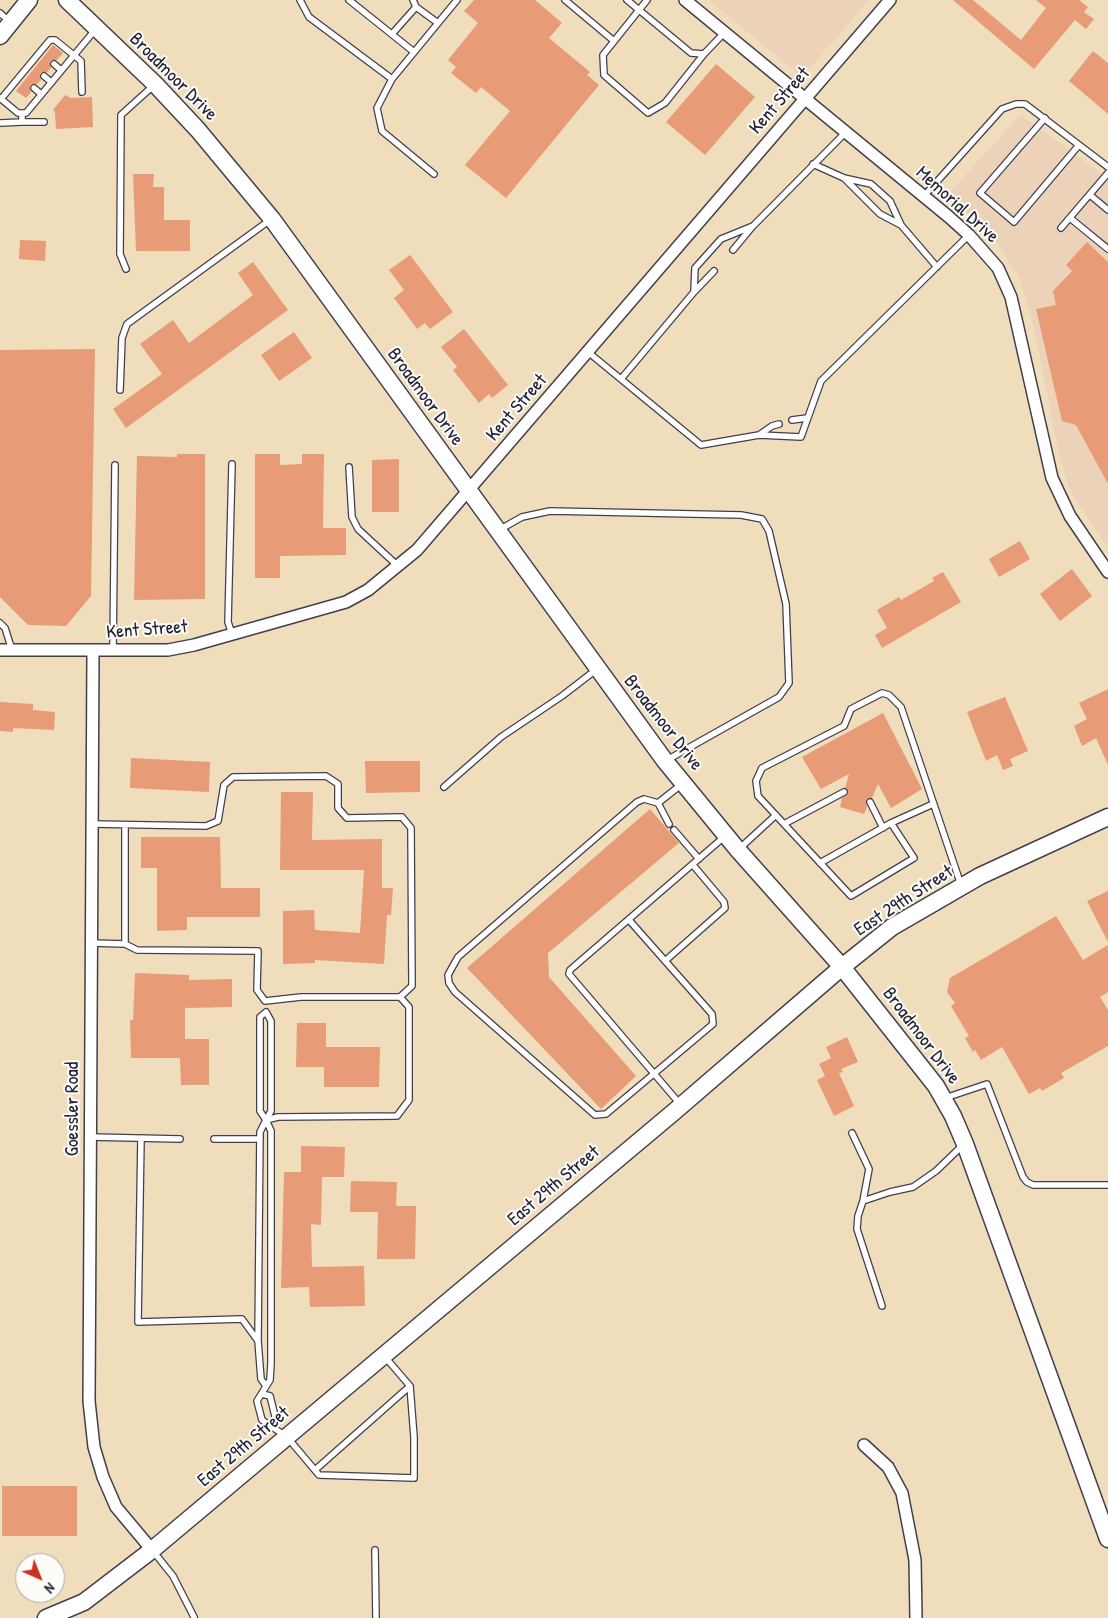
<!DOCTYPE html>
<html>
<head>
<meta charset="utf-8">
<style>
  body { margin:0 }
  #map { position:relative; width:1108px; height:1618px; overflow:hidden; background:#f0ddbc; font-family:"Patrick Hand",sans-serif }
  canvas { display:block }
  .north { position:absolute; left:15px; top:1553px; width:50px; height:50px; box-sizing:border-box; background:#fdfcf7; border:1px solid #a5a5ac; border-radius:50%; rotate:136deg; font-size:14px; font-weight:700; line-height:20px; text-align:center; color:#22223b }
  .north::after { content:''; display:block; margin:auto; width:18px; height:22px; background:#c8321e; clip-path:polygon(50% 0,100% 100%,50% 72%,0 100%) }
</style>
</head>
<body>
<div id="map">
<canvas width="1108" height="1618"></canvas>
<div class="north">N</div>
</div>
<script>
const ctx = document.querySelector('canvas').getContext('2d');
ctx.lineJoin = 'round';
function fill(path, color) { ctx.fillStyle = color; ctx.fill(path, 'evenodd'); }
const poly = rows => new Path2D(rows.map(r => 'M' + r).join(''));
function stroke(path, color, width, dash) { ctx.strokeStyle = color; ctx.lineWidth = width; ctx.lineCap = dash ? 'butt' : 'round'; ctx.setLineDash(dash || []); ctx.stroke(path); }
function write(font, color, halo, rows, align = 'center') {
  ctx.font = font + ' "Patrick Hand",sans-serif'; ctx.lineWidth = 4; ctx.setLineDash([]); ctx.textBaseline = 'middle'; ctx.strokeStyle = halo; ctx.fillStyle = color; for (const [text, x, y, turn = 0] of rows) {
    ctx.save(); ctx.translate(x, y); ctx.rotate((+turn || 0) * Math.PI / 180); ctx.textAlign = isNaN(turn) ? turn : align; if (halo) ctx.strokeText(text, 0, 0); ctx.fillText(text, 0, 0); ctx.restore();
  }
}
fill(poly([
  [709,0,869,0,802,77],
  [1021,115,1108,178,1108,548,1070,491,1059,455,1035,331,1019,277,993,237,947,195]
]), '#ecd2b9');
fill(poly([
  [474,0,535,0,562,23,549,38,590,72,587,75,599,85,506,198,465,165,510,111,481,87,476,93,451,73,456,67,448,60,478,23,464,11],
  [953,0,973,0,1021,40,1046,8,1036,0,1079,0,1088,7,1084,12,1094,19,1086,29,1075,20,1034,69],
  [53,45,63,53,57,60,50,61,51,68,47,72,40,73,41,80,37,84,30,85,31,92,26,98,16,91],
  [1093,51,1108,63,1108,114,1069,81],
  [716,64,755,97,705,155,666,122],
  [65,95,71,98,92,97,93,127,56,129,55,112,53,110],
  [133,174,154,174,153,187,164,187,164,220,190,220,190,251,136,251],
  [20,240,46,241,45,261,19,259],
  [1087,242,1108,262,1108,484,1076,425,1062,421,1036,309,1056,305,1053,291,1072,271,1066,265],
  [410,255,453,312,430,329,425,323,417,329,394,298,404,290,389,270],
  [253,262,288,310,126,428,113,409,162,374,140,344,173,320,189,343,253,295,238,273],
  [464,329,508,385,492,398,489,394,479,403,453,370,457,367,441,347],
  [294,332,312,358,279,381,261,355],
  [95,349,91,596,66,626,28,625,0,597,0,350],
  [177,454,205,454,205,599,134,600,137,456,177,457],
  [255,454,280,454,280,465,302,464,302,454,324,454,323,528,346,528,346,555,280,556,280,578,255,578],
  [399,459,399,512,372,512,372,460],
  [1020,541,1030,559,999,577,989,559],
  [1072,569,1092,596,1060,621,1040,594],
  [943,572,961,602,882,648,875,635,887,628,877,610,899,597,901,600,934,581,932,578],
  [1108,689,1108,765,1096,738,1082,746,1074,726,1087,719,1079,703],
  [1005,697,1028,751,1010,759,1013,766,1003,770,997,755,986,761,967,712],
  [0,702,33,704,33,710,55,712,54,730,13,728,13,732,0,731],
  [883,713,922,789,891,808,878,784,872,798,866,800,867,807,864,814,840,807,842,798,849,793,845,788,849,774,821,789,802,757],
  [131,758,210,762,209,792,130,788],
  [365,761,420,761,420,792,366,793],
  [281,792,313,792,312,840,382,839,382,888,393,888,391,915,387,915,384,964,315,960,315,963,283,964,283,911,314,910,315,930,360,933,364,870,280,870],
  [650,809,679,843,548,953,549,977,636,1076,601,1109,467,968],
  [141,837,220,837,221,888,260,888,260,917,187,917,187,930,157,931,157,868,141,868],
  [1108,891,1108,942,1087,901],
  [1056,916,1083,960,1108,945,1108,992,1100,997,1108,1010,1108,1046,1061,1073,1064,1078,1042,1091,1040,1088,1029,1094,1002,1047,981,1060,975,1050,973,1052,965,1038,969,1036,951,1006,955,1003,947,992,950,978],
  [135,973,189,975,189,980,232,979,232,1007,185,1008,185,1039,209,1039,209,1085,181,1085,180,1058,131,1058,130,1020,133,1020],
  [297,1023,326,1023,326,1047,380,1047,379,1087,324,1087,324,1067,296,1067],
  [847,1037,858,1062,841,1069,843,1072,839,1073,854,1106,834,1116,817,1080,825,1076,819,1064,831,1058,826,1047],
  [301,1146,345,1147,344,1177,322,1177,321,1225,311,1224,312,1267,364,1266,365,1306,310,1307,309,1287,281,1288,284,1172,301,1172],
  [351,1181,397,1182,396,1206,416,1206,415,1259,377,1259,378,1212,350,1212],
  [2,1486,77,1486,77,1536,2,1536]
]), '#e79b76');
const lane = poly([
  [300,0,309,17,392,79],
  [349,0,414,52],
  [565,0,614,41],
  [627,0,691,53,704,54,724,33],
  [647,0,603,55,604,75,648,113,665,103,704,54],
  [416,7,438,23],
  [0,13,9,21],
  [392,34,416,7,413,0],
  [54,64,61,70],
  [44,76,51,82],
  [34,88,41,94],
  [0,98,18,113,26,113,95,30],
  [1,99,50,40,55,40,81,61,82,92],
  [1045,118,980,193,1014,222,1079,145],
  [22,122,44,122],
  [0,123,22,122,22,114],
  [813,164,844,178,871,184,890,201,901,225,937,267],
  [434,174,382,131,377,108,392,79,457,0],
  [844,178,880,214,901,225],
  [1090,195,1108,210],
  [924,196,1002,109,1016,104,1025,104,1108,167],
  [1070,218,1108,249],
  [1061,228,1108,173],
  [733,250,752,227],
  [126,269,120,254,121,115,153,86],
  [694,292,714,271],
  [588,352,701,445,759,435,801,437,821,381,969,235],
  [621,379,694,292,695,268,721,239,753,226,845,133],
  [120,390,122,338,127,324,270,220],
  [792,420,807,418],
  [759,435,772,426,779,424],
  [349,467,352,517,358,529,399,567],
  [499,530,522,517,550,511,741,515,762,519,769,531,786,604,789,683,779,697,667,760],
  [0,623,5,628,12,650],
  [232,634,228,622,232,464],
  [113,652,115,465],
  [444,787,501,737,562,696,597,669],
  [870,802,883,828],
  [658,803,669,824],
  [891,823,914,858,851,896,758,796,756,781,762,768,844,726,851,709,882,693,889,695,901,707,961,885],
  [784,824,844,792],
  [125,825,125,944],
  [674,830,699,859],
  [739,849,776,815],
  [820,863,891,823,933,804],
  [629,920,712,1014,713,1024,606,1114,595,1115,455,992,449,983,448,975,458,957,637,802,644,799,658,803,682,784],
  [91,943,125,944,137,950,258,951,257,990,265,1001,301,997,400,997,412,986,411,828,402,817,347,818,338,808,338,784,326,776,233,777,224,785,218,821,206,826,92,824],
  [665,961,725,908,724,902,693,865],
  [945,1098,987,1084,1023,1177,1027,1182,1033,1185,1108,1185],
  [680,1104,569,974,570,970,724,837],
  [266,1120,278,1117,397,1116,409,1100,409,1007,400,997],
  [852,1133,869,1169,863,1201,858,1216,857,1229,882,1306],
  [90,1137,180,1139],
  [141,1138,138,1322,242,1319,258,1341],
  [214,1139,260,1139],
  [863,1201,890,1192,913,1187,936,1171,963,1145],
  [266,1386,261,1379,258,1341,260,1132,266,1120,271,1111,271,1021,266,1012,260,1017,260,1111,266,1120,271,1131,271,1363,270,1380,257,1401,262,1420,287,1437,319,1475,414,1478,414,1437,410,1386,385,1357],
  [262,1394,270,1396,275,1416,273,1426],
  [315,1470,410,1386],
  [375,1550,376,1618],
  [153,1551,173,1576,194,1617]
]);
const street = poly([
  [685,0,949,217,969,235,998,268,1011,297,1052,478,1070,516,1108,572],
  [0,650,168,650,194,645,346,602,368,590,417,550,890,0],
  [93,652,89,1401,94,1447,103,1477,116,1507,152,1550],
  [864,1445,888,1467,902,1493,915,1560,916,1618]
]);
const secondary = poly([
  [67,0,155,84,198,130,272,219,665,761,738,850,842,967,936,1086,953,1116,965,1144,1108,1539],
  [0,36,29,0],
  [46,1618,84,1602,152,1550,675,1111,842,967,892,927,980,876,1108,817]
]);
stroke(lane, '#413e4e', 8);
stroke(street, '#413e4e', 14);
stroke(secondary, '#413e4e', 19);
stroke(lane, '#fff', 5.5);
stroke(street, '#fff', 11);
stroke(secondary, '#fff', 16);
write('19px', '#22223b', '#fdfcf7', [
  ["Broadmoor Drive",173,77,45],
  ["Kent Street",780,101,-49],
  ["Memorial Drive",957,205,42],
  ["Broadmoor Drive",425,397,54],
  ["Kent Street",517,408,-49],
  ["Kent Street",147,630,-4],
  ["Broadmoor Drive",663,723,52],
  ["East 29th Street",904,901,-33],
  ["Broadmoor Drive",921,1036,53],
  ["Goessler Road",73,1109,-90],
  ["East 29th Street",554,1186,-40],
  ["East 29th Street",244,1447,-40]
]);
</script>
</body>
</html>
